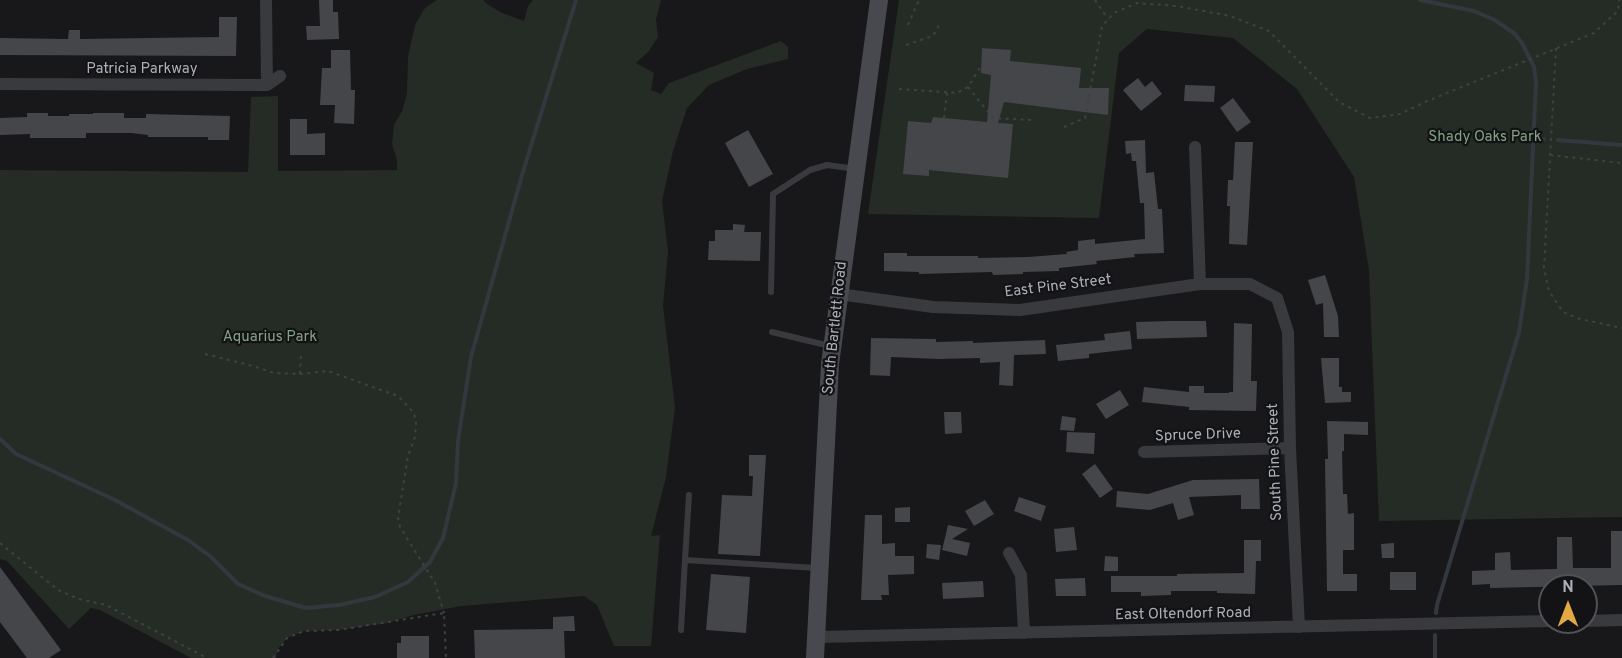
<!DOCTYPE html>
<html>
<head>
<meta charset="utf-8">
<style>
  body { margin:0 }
  #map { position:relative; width:1622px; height:658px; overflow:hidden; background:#18181a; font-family:Overpass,sans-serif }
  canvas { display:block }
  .north { position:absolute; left:1538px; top:574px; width:60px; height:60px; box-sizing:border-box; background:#131315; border:2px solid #505256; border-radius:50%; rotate:0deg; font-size:16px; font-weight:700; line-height:24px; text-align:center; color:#abb0b8 }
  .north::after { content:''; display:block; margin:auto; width:21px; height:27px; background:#e3a846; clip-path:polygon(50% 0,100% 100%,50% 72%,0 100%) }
</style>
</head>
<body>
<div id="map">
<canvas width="1622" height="658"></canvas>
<div class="north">N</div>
</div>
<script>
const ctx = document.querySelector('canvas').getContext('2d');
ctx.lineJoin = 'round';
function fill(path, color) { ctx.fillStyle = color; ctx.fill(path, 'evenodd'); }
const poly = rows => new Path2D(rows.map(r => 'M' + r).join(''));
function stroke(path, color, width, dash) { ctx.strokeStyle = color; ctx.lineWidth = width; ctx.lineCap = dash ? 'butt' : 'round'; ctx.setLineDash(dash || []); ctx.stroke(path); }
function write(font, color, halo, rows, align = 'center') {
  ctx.font = font + ' Overpass,sans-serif'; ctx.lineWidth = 4.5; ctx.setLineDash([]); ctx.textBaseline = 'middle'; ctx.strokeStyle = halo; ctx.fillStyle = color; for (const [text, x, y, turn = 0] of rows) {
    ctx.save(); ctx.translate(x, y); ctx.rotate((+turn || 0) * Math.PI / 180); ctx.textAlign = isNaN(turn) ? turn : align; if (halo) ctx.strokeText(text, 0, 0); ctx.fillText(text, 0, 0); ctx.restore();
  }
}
fill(poly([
  [437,0,483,0,487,4,502,13,524,21,528,6,533,0,661,0,656,19,658,37,648,52,636,63,654,73,651,90,661,94,669,83,781,41,788,47,788,59,747,69,709,85,687,108,673,151,662,201,668,251,663,306,675,407,666,477,651,536,660,535,651,646,614,646,597,605,584,596,461,606,414,615,387,623,338,630,304,631,287,638,277,650,276,658,191,658,100,610,91,608,69,629,7,561,0,559,0,170,248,172,251,97,278,96,278,171,397,170,397,160,392,144,394,125,402,111,407,94,408,57,412,38,416,23,425,8],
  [899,0,1622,0,1622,517,1379,521,1369,270,1354,177,1297,89,1233,38,1147,29,1119,53,1099,218,868,214]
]), '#242c25');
stroke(poly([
  [1420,0,1474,11,1495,20,1515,34,1522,43,1534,67,1536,82,1527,279,1519,332,1437,605,1436,613],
  [1533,138,1544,139],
  [1558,140,1622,145],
  [0,439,16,454,115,500,188,540,210,556,238,584,265,596,306,608,339,605,375,597,408,582,430,562,443,538,456,483,458,441,471,357,522,175,576,0],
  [1435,658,1435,635]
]), '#31393f', 4);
fill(poly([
  [319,0,333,0,333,12,338,12,339,39,307,40,306,26,320,26],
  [219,17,237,17,236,56,0,55,0,38,68,39,69,30,80,30,80,39,219,37],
  [982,48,1011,50,1010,61,1081,68,1079,88,1109,88,1108,115,1004,102,998,123,1013,124,1008,178,929,170,929,176,903,174,908,121,931,123,933,117,987,122,991,75,981,73],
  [331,50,350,50,351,90,355,90,354,124,334,123,335,105,320,105,322,68,331,68],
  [1138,78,1145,87,1152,81,1162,94,1141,111,1123,90],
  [1185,85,1215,86,1214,102,1184,101],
  [1233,98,1251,122,1237,132,1220,108],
  [27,113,48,113,48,116,69,116,69,114,93,114,93,113,124,113,124,118,146,118,146,114,230,116,229,140,208,140,208,137,148,137,148,135,131,133,86,133,86,138,30,138,30,134,0,135,0,118,27,117],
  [290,119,307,119,307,134,325,133,325,155,290,155],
  [748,130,773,174,749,187,725,143],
  [1145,140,1146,173,1154,172,1158,209,1162,209,1164,253,1134,254,1135,257,1096,261,1097,264,1059,268,1059,271,1023,272,1023,274,993,275,992,272,919,274,919,272,884,271,884,253,907,253,907,256,978,256,978,258,1028,257,1067,254,1066,252,1078,250,1078,241,1095,239,1095,244,1145,239,1144,203,1140,203,1136,161,1132,161,1131,153,1126,154,1125,141],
  [1235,142,1253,142,1247,245,1229,244,1230,206,1227,206,1228,180,1233,180],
  [733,224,745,225,744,232,761,232,760,261,708,260,709,241,715,241,715,230,733,230],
  [1325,275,1338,316,1339,337,1324,337,1323,303,1316,305,1308,280],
  [1170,321,1206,321,1207,337,1137,339,1136,322],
  [1234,323,1252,324,1251,381,1257,381,1256,411,1189,410,1189,407,1142,402,1144,387,1189,392,1189,386,1204,386,1204,393,1229,393,1229,392,1233,392],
  [1130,331,1132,349,1089,354,1089,358,1058,361,1056,345,1105,340,1104,334],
  [871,338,936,339,936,342,973,341,973,343,1045,340,1046,354,1014,355,1013,386,999,385,1000,362,980,363,980,358,938,359,891,357,890,376,870,375],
  [1321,358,1339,358,1339,387,1342,387,1342,392,1351,392,1351,402,1325,403],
  [1120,390,1129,405,1106,419,1096,404],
  [944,412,961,412,962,433,945,434],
  [1062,416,1076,418,1074,431,1060,430],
  [1327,421,1368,422,1368,435,1344,434,1344,451,1342,451,1343,494,1347,494,1348,514,1354,513,1354,550,1343,550,1343,574,1357,574,1357,591,1327,591,1325,459,1328,459],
  [1067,432,1095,433,1094,454,1066,452],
  [749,455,766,455,760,556,718,554,722,495,752,496,753,476,749,476],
  [1095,464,1113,489,1100,498,1082,474],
  [1259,479,1260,509,1241,509,1241,495,1189,497,1194,515,1178,520,1173,503,1150,510,1116,507,1117,491,1148,494,1193,480],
  [1019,497,1046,506,1041,521,1014,511],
  [985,500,994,514,974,526,965,511],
  [910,507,910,522,895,522,895,508],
  [865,515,882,515,882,544,895,543,895,556,914,556,914,574,888,575,889,595,881,595,882,600,861,600],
  [948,525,968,529,952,539,970,543,967,556,942,550],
  [1074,527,1077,550,1056,552,1054,529],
  [1611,531,1622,531,1622,585,1490,588,1490,584,1472,585,1472,571,1495,570,1495,553,1510,552,1511,570,1557,569,1557,537,1572,537,1573,568,1611,568],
  [1244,540,1261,540,1261,561,1256,561,1255,594,1217,593,1217,591,1171,591,1171,595,1141,596,1141,592,1111,592,1111,576,1177,576,1177,574,1244,573],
  [1394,543,1394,558,1382,558,1381,544],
  [927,544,941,545,939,560,926,558],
  [1105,556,1118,557,1118,571,1104,571],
  [0,567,61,650,49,658,27,658,0,622],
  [1390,572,1416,572,1416,590,1390,590],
  [711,574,750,577,746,633,706,630],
  [1085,578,1086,596,1056,596,1055,579],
  [983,581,984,597,943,599,942,583],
  [574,616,575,631,564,631,565,658,475,658,474,630,553,629,553,617],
  [401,636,429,636,429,658,397,658,397,643,401,643]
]), '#45464a');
stroke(poly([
  [1095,0,1108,19],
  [908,25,919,0],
  [906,45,933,36,939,25],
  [1556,48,1544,268,1549,291,1563,312,1580,319,1622,328],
  [968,87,993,118,1032,120],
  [899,89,957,93,968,87,981,66],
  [944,118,947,92],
  [1064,127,1085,118,1102,26,1114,13,1137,3,1177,6,1230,16,1269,31,1339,102,1370,118,1400,114,1425,102,1594,33,1618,11,1619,0],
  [1550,155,1622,163],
  [205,354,253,366,274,373,300,374,328,371,398,396,414,413,416,423,415,437,408,456,398,518,400,527,435,583,444,613],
  [300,374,301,353],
  [0,543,58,590,79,599,106,605,207,658],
  [273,658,287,638,304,631,338,630,444,613,446,658]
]), '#3f4145', 2, [3, 4.5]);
stroke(poly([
  [771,292,773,194,810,170,827,165,856,169],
  [772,332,830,346],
  [689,495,685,560,817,568],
  [681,630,685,560]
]), '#393a3e', 6);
stroke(poly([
  [266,0,267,85],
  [0,84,267,85,280,76],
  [1195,147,1200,284],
  [839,294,933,307,1020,310,1200,284,1250,284,1277,298,1288,332,1290,448,1299,627],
  [1144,452,1290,448],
  [1009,553,1021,575,1024,633],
  [1586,621,1622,620],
  [817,637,1550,621]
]), '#393a3e', 12);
stroke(poly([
  [815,658,830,364,879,0]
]), '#47494e', 18);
write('15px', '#abb0b8', '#131315', [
  ["Patricia Parkway",142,70],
  ["East Pine Street",1058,287,-7],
  ["South Bartlett Road",836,328,-84],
  ["Spruce Drive",1198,436,-2],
  ["South Pine Street",1276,462,-92],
  ["East Oltendorf Road",1183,615,-1]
]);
write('15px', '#84a285', '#131315', [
  ["Shady Oaks Park",1485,138],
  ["Aquarius Park",270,338]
]);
</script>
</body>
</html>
